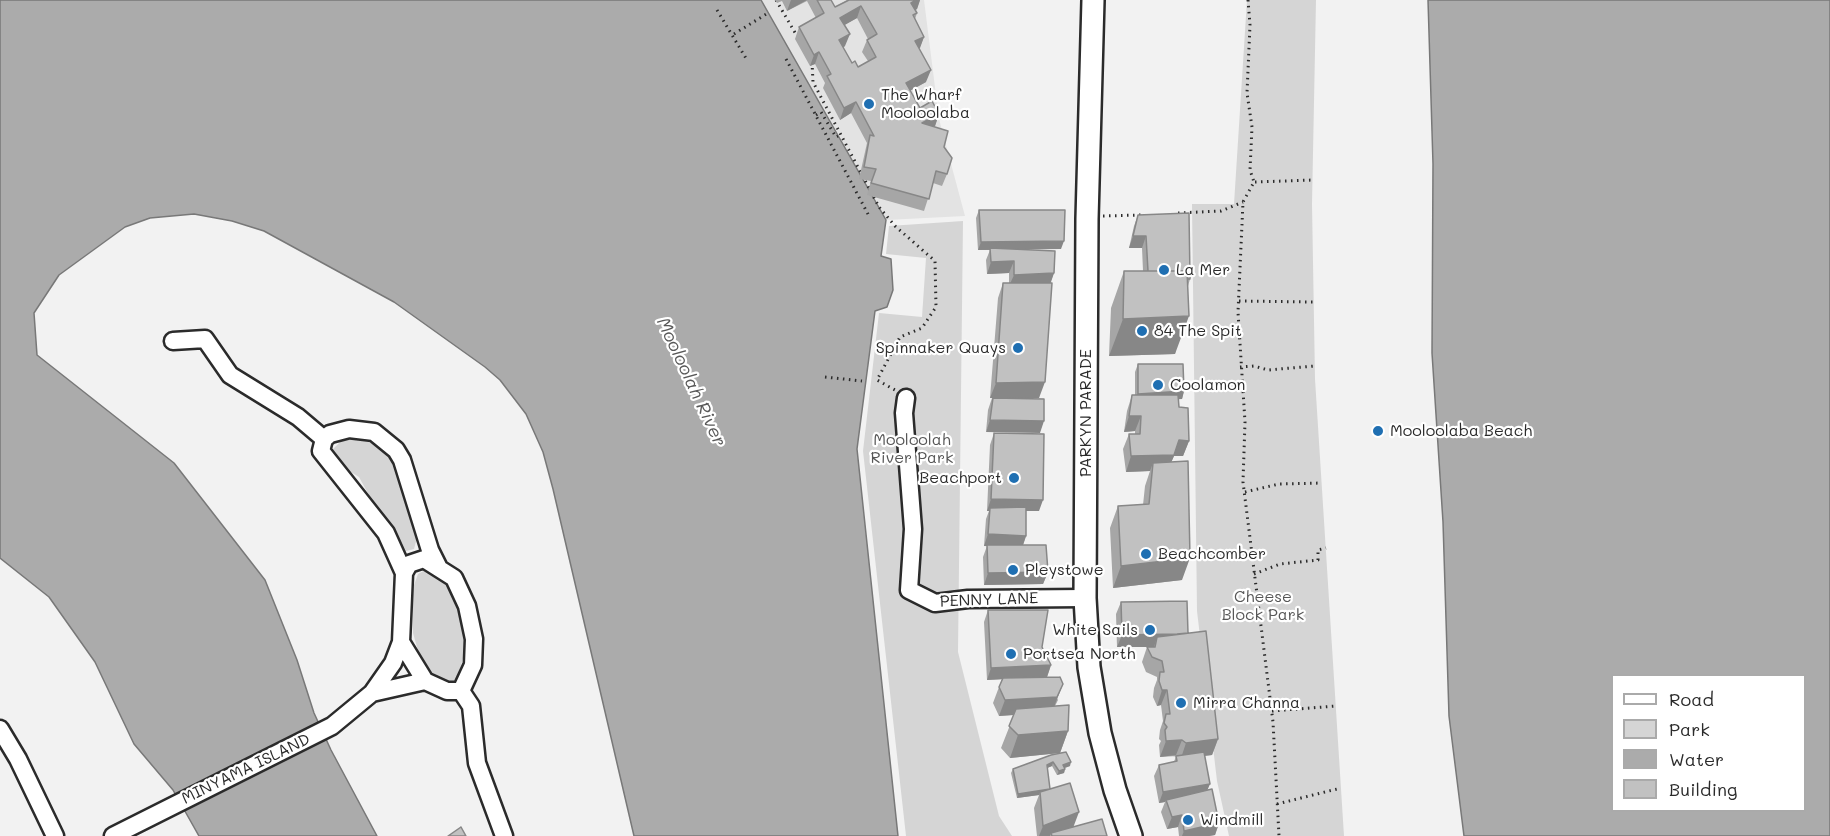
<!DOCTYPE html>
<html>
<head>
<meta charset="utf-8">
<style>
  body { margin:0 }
  #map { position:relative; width:1830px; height:836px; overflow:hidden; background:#f2f2f2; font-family:Mali,sans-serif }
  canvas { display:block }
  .legend { position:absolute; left:1611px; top:674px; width:195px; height:138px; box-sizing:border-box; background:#fff; border:2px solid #aaa; margin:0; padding:8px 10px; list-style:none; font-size:18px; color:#2b2b2b }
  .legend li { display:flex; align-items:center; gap:12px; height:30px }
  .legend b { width:30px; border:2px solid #aaa }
</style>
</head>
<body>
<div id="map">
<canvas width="1830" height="836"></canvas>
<ul class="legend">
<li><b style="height:8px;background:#fff"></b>Road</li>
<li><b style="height:16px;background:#d5d5d5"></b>Park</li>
<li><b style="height:16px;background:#ababab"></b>Water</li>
<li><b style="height:16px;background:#c1c1c1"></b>Building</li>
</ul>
</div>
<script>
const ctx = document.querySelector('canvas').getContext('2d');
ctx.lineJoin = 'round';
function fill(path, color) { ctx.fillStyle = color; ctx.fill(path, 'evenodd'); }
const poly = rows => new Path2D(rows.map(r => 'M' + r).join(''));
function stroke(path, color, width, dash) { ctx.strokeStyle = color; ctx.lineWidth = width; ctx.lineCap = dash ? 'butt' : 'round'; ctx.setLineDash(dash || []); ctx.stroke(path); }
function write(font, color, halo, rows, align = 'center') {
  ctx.font = font + ' Mali,sans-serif'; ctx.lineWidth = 4.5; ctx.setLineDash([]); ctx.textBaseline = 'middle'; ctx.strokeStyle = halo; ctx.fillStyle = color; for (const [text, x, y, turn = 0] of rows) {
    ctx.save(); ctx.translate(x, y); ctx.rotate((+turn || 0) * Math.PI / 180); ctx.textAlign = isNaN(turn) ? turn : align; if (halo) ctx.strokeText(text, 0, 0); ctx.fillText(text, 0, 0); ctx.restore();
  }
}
fill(poly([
  [761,0,924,0,939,119,965,216,886,220]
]), '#e3e3e3');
fill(poly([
  [1247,0,1316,0,1312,204,1315,379,1344,836,1229,836,1217,781,1197,611,1192,204,1234,204],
  [963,221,958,652,999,816,1012,836,906,836,863,451,879,313,922,317,926,258,886,254,889,226],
  [365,436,394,460,417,538,414,549,402,552,395,542,392,524,382,519,359,477,338,464,332,450,345,437],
  [427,569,441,575,452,592,460,614,466,648,458,676,453,682,444,684,428,673,421,661,413,633,413,588,418,574]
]), '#d5d5d5');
const water = poly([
  [0,0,761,0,886,220,881,256,891,259,893,290,887,307,875,311,857,449,898,836,634,836,553,489,543,452,526,414,500,380,485,367,394,302,264,231,232,221,194,214,150,218,125,227,59,275,34,313,37,355,174,463,265,580,297,660,314,713,331,750,377,836,199,836,173,790,134,744,95,662,49,597,0,558,0,0],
  [1428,0,1830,0,1830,836,1464,836,1449,716,1443,522,1432,353,1433,164,1428,0],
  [1612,676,1804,676,1804,810,1612,810,1612,676]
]);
fill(water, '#ababab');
stroke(water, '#787878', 1.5);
const minor = poly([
  [173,341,205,339,230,375,298,417,324,439],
  [906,398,904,413,913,529,909,590,935,603,968,599,1085,598],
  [404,573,409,564,424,559,454,578,467,606,474,639,473,665,461,691],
  [401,642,425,681],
  [461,691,471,706,477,763,504,836],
  [372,693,425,681,447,691,461,691],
  [0,729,18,759,55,836],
  [113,836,332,726,372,693,393,663,401,642,404,573,386,533,321,451,324,439,330,434,349,429,374,432,396,450,402,460,430,550,438,566]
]);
const tertiary = poly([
  [1093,0,1087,219,1085,598,1089,667,1100,733,1115,790,1131,836]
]);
stroke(minor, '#2b2b2b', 21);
stroke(tertiary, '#2b2b2b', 26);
stroke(poly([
  [776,0,797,36],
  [1248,0,1250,25,1247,93,1252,127,1250,170,1254,182,1243,202,1238,312,1245,422,1243,482,1273,722,1279,836],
  [717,10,747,60],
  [734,34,768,13],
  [786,59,869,216],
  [812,62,813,82,879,207,895,226,935,261,936,307,922,328,900,337,877,380,895,390],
  [816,115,821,112,836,137,838,136],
  [1255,182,1313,180],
  [1178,213,1221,211,1243,202],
  [1103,216,1141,215],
  [1239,301,1314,302],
  [1240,367,1254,366,1268,370,1315,366],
  [825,377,862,381],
  [1245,492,1279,484,1322,483],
  [1254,574,1280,564,1318,560,1318,550,1326,548],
  [1272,711,1336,706],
  [1277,804,1341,788]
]), '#2b2b2b', 3, [1.5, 4.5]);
stroke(minor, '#fff', 16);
stroke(tertiary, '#fff', 21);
fill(poly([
  [775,0,831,0,835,7,847,0,920,0,917,9,915,10,917,13,915,19,924,37,919,49,926,82,910,91,920,108,939,114,935,126,933,126,944,147,947,174,942,186,933,183,924,211,867,195,871,181,859,179,867,143,851,113,840,120,823,88,825,83,815,64,810,66,795,39,799,27,816,18,807,1,787,11,782,1,777,3],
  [857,18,868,39,867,40,862,52,868,61,858,67,852,63,843,48,845,46,844,25],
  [979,210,1061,249,1018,249,1054,273,1050,283,1039,398,1002,398,986,432,988,410,992,398,990,398,998,298,1003,283,1009,283,1009,273,987,274,986,260,990,250,978,250,976,218],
  [1138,215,1190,279,1188,286,1175,354,1109,356,1111,308,1124,271,1143,271,1142,248,1129,248,1134,226],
  [1138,364,1184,391,1182,399,1178,399,1179,407,1189,441,1183,456,1174,456,1171,462,1182,580,1113,588,1110,528,1118,506,1143,505,1145,486,1150,471,1126,472,1123,449,1129,434,1135,434,1135,431,1124,432,1127,411,1132,395,1135,395,1135,372],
  [994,433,1039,511,1026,511,1026,536,1023,545,1048,572,1043,584,984,585,983,557,987,546,984,546,986,519,989,511,987,511,990,445],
  [1121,602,1188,633,1218,739,1212,755,1205,756,1207,790,1219,823,1215,835,1209,836,1179,836,1178,827,1167,829,1161,812,1165,802,1159,803,1154,776,1159,765,1174,762,1176,756,1177,756,1160,757,1159,745,1161,741,1159,739,1160,730,1163,721,1161,705,1157,706,1153,697,1154,688,1157,680,1157,677,1146,672,1142,662,1147,647,1154,647,1117,647,1116,614],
  [988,610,1042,647,1051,665,1047,677,1058,700,1055,706,1068,731,1060,753,1010,758,1001,748,1014,715,999,716,993,703,1002,679,987,680,984,622],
  [1051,755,1070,766,1065,768,1065,769,1064,773,1057,775,1052,766,1047,768,1050,789,1073,827,1107,836,1037,836,1034,808,1039,795,1017,798,1011,773,1013,769]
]), '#a6a6a6');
fill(poly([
  [791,0,807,0,787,11],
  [916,0,920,0,917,9,907,15,911,3],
  [861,6,857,18,836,30,840,18],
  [850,34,845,46,835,52,839,40],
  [924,37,920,48,911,53,915,41],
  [819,52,815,64,810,66,814,55],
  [931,70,926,82,902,95,906,83],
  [856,102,851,113,840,120,844,108],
  [939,114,935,126,918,135,922,123],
  [1133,236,1146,236,1142,248,1129,248],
  [1064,241,1061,249,978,250,981,242],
  [1014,261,1009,273,987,274,991,262],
  [1054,273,1050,285,1009,286,1014,275],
  [1189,316,1175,354,1109,356,1123,319],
  [1045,382,1039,398,990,398,996,383],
  [1184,391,1182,399,1135,402,1138,394],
  [1129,416,1141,416,1135,431,1124,432],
  [990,420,1044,421,1040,433,986,432],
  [1179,440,1189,441,1183,456,1174,456,1168,470,1153,463,1150,471,1126,472,1131,456],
  [991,499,1043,500,1039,511,990,511,990,508,989,511,987,511],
  [988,534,1026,536,1022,548,984,546],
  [1190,558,1182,580,1113,588,1121,566],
  [1048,572,1043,584,984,585,988,573],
  [1188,634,1157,637,1154,647,1117,647,1122,635],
  [1051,665,1047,677,987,680,991,668],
  [1063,684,1052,712,999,716,1005,700],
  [1162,690,1167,690,1161,705,1157,706],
  [1068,731,1060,753,1010,758,1018,735],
  [1218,739,1212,755,1181,758,1186,743],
  [1182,740,1176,755,1160,757,1166,741],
  [1053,762,1052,766,1045,769,1047,765],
  [1071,762,1070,766,1061,769,1063,765],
  [1065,769,1064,773,1057,775,1059,771],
  [1210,784,1205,796,1166,800,1165,802,1159,803,1163,792],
  [1050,789,1040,792,1039,795,1017,798,1018,794],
  [1079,812,1073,828,1051,833,1050,836,1039,836,1043,826],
  [1182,815,1178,827,1167,829,1172,817],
  [1219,823,1215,835,1209,836,1182,836,1184,831]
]), '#878787');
const building = poly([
  [817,0,831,0,835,7,849,0,916,0,911,3,917,13,913,15,924,37,915,41,931,70,906,83,920,108,932,101,939,114,922,123,948,131,944,147,952,158,947,174,936,171,929,199,871,183,876,169,864,167,870,135,874,136,856,102,844,108,827,76,831,74,819,52,814,55,799,27,824,13,817,0],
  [861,6,877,34,867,40,876,57,858,67,855,61,852,63,839,40,850,34,840,18,861,6],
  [979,210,1065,210,1064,241,981,242,979,210],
  [1189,213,1190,279,1188,279,1187,271,1148,271,1146,236,1133,236,1138,215,1189,213],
  [990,248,1055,251,1054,273,1014,275,1014,261,991,262,990,248],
  [1124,271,1187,271,1189,316,1123,319,1124,271],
  [1003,283,1052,283,1045,382,996,383,1003,283],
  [1138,364,1183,364,1184,391,1138,394,1138,364],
  [1132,395,1178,395,1179,407,1188,408,1189,441,1179,440,1174,455,1131,456,1129,434,1140,434,1141,416,1129,416,1132,395],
  [993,398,1044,399,1044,421,990,420,993,398],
  [994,433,1044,434,1043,500,991,499,994,433],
  [1188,461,1190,558,1121,566,1118,506,1149,504,1153,463,1188,461],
  [1026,507,1026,536,988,534,990,508,1026,507],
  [987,545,1046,545,1048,572,988,573,987,545],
  [1187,601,1188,633,1177,634,1122,635,1121,602,1187,601],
  [988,610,1048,610,1042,647,1051,665,991,668,988,610],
  [1206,631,1218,739,1186,743,1182,740,1166,741,1165,730,1167,727,1164,723,1166,714,1170,714,1167,690,1162,690,1159,681,1160,672,1164,672,1162,661,1152,657,1147,647,1155,647,1157,637,1206,631],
  [1060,677,1063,684,1057,697,1005,700,999,687,1003,678,1060,677],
  [1069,705,1068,731,1018,735,1009,726,1016,709,1069,705],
  [1066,752,1071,762,1063,765,1065,769,1059,771,1053,762,1047,765,1050,789,1018,794,1013,769,1051,755,1066,752],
  [1204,752,1210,784,1163,792,1159,765,1177,761,1176,756,1204,752],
  [1070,783,1079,812,1043,826,1040,792,1070,783],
  [1212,789,1219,823,1184,831,1182,815,1172,817,1166,800,1212,789],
  [1102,819,1107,836,1052,836,1051,833,1102,819],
  [461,827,466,836,448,836,461,827]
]);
fill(building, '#c1c1c1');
stroke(building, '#878787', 1.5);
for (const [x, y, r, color] of [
  [869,104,6,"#1f6fb2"],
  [1164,270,6,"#1f6fb2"],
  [1142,331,6,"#1f6fb2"],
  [1018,348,6,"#1f6fb2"],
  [1158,385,6,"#1f6fb2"],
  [1378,431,6,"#1f6fb2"],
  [1014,478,6,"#1f6fb2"],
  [1146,554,6,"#1f6fb2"],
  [1013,570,6,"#1f6fb2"],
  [1150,630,6,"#1f6fb2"],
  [1011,654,6,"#1f6fb2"],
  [1181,703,6,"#1f6fb2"],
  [1188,820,6,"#1f6fb2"]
]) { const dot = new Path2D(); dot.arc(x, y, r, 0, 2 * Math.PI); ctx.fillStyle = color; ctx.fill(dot); stroke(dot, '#fff', 2); }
write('16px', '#2b2b2b', '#fff', [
  ["The Wharf",881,95],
  ["Mooloolaba",881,113],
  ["La Mer",1176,270],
  ["84 The Spit",1154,331],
  ["Spinnaker Quays",1006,348,"right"],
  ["Coolamon",1170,385],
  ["Mooloolaba Beach",1390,431],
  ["Beachport",1002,478,"right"],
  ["Beachcomber",1158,554],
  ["Pleystowe",1025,570],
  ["White Sails",1138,630,"right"],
  ["Portsea North",1023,654],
  ["Mirra Channa",1193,703],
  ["Windmill",1200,820]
], 'left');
write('16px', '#2b2b2b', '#fff', [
  ["PARKYN PARADE",1086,413,-90],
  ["PENNY LANE",989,600,-2],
  ["MINYAMA ISLAND",246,769,-26]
]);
write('16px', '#565656', '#fff', [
  ["Mooloolah",912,440],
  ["River Park",912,458],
  ["Cheese",1263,597],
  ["Block Park",1263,615]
]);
write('italic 18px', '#585858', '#fff', [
  ["Mooloolah River",691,382,65]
]);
</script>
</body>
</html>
